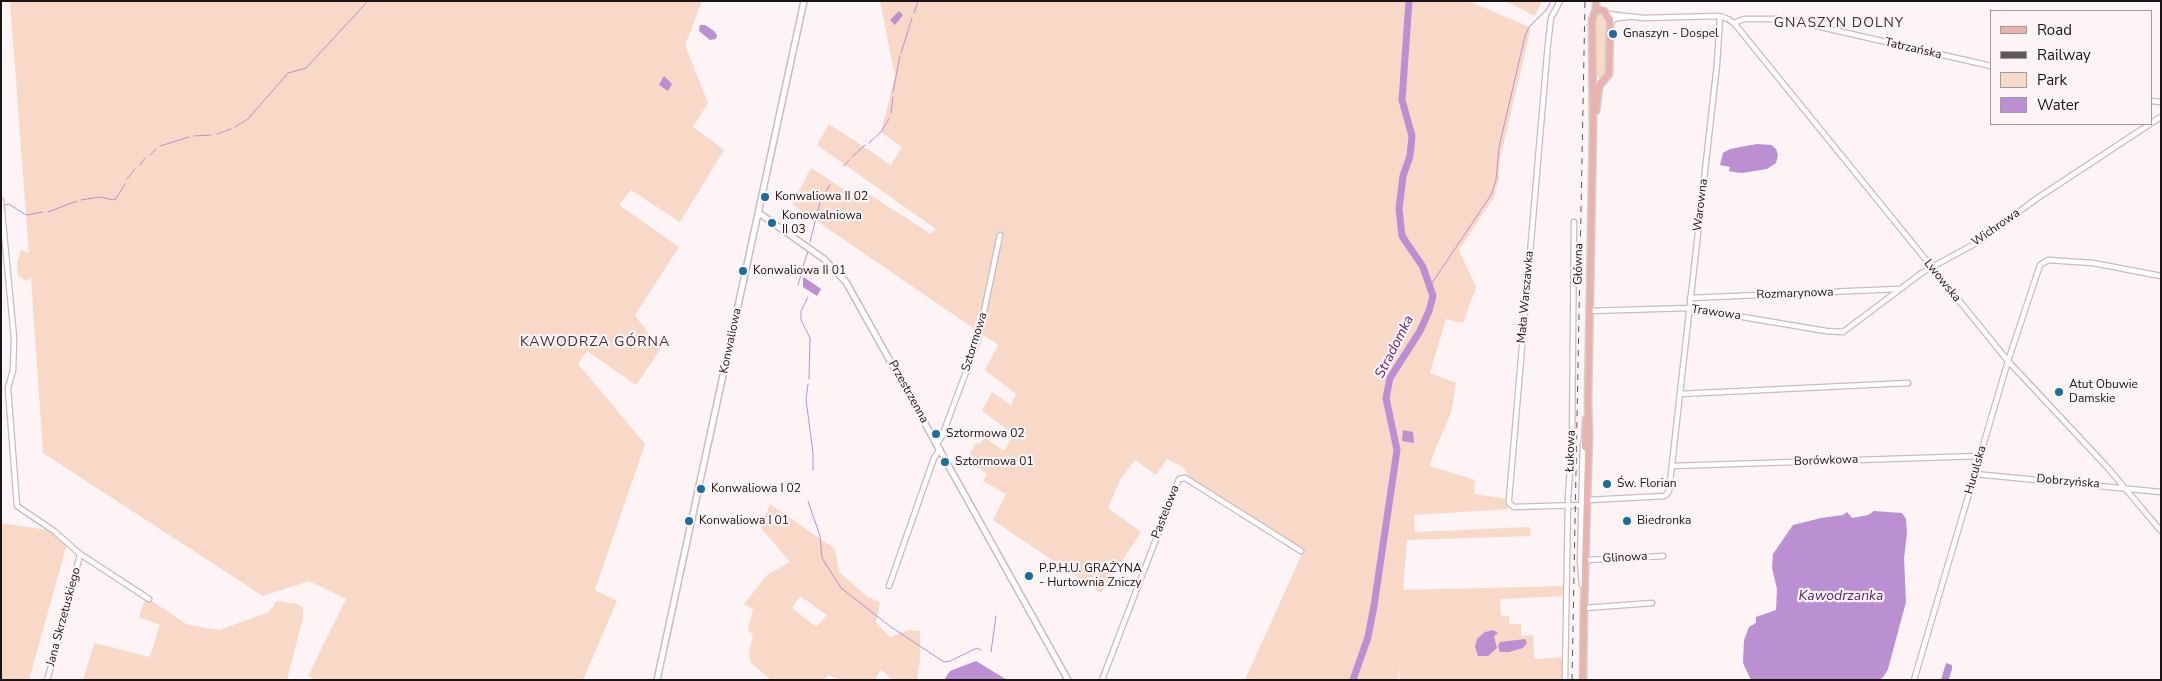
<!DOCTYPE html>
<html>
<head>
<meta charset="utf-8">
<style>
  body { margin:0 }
  #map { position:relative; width:2162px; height:681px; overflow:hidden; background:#fef3f5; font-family:"Nunito Sans",sans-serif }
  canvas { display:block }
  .frame { position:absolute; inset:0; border:2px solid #1a1415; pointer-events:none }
  .legend { position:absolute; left:1990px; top:10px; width:162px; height:115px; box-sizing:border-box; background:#fef3f5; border:1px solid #a39a9b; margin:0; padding:6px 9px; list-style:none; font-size:15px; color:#1a1415 }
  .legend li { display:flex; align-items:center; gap:10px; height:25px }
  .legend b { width:25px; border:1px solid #a39a9b }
</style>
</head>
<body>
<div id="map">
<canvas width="2162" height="681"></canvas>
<div class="frame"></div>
<ul class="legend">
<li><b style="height:6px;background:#e9b2ac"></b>Road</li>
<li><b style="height:6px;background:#5f5859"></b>Railway</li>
<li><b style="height:14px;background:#f8d9c8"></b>Park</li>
<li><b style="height:14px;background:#bb90d2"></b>Water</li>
</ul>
</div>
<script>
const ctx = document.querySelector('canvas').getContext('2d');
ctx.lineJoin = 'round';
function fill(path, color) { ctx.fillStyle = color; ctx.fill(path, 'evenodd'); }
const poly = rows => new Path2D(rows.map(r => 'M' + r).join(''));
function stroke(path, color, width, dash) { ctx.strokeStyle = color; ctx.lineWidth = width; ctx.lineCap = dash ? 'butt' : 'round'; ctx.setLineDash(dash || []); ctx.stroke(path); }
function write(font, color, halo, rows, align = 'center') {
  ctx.font = font + ' "Nunito Sans",sans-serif'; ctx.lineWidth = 4.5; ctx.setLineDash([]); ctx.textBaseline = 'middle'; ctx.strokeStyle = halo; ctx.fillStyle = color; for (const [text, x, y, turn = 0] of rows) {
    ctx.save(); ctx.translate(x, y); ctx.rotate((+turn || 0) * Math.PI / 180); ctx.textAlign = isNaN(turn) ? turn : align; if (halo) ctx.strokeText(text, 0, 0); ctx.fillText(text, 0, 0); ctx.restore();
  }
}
fill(poly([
  [10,1,702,1,685,45,708,103,693,127,724,150,680,222,631,190,619,205,679,247,635,315,660,350,636,385,587,351,578,364,645,444,595,590,617,601,583,680,315,680,308,676,346,599,309,581,263,596,43,453,31,277,28,281,18,276,17,264,21,250,29,253],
  [880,1,1469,1,1529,27,1530,32,1500,159,1499,178,1494,197,1459,250,1476,287,1463,323,1446,319,1430,373,1456,383,1451,413,1434,452,1430,466,1475,480,1474,494,1508,499,1507,508,1509,509,1414,515,1415,532,1530,527,1531,536,1407,540,1403,590,1565,586,1565,596,1500,599,1501,616,1509,616,1509,624,1521,624,1521,636,1533,635,1534,659,1563,657,1563,680,1399,680,1400,668,1397,680,1245,680,1301,556,1301,552,1190,481,1184,468,1167,459,1156,475,1135,460,1120,480,1108,508,1141,532,1101,593,993,520,1006,494,983,481,987,474,967,459,976,443,980,444,984,437,1004,451,1014,434,982,411,992,392,1011,405,1016,394,985,370,998,345,792,204,811,168,855,197,861,189,931,234,936,229,817,145,829,124,891,165,902,147,881,132,895,77],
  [1506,1,1542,1,1535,16],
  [1598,13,1606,17,1607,24,1608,70,1601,79,1595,75,1594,21],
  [770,504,835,549,839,572,868,597,880,602,876,622,890,637,909,630,920,631,920,659,917,680,892,680,881,669,875,680,841,680,828,675,824,680,771,680,750,662,749,651,753,635,748,630,753,609,744,604,767,575,790,562,761,528],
  [800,596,827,615,816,627,792,608],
  [1,523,54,531,67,544,29,680,1,680],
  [146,597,188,625,219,630,269,612,277,601,298,604,303,608,303,617,287,680,83,680,94,643,150,657,160,625,139,617]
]), '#f8d9c8');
fill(poly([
  [899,11,903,15,895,25,890,20],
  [700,25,705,25,714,31,717,35,716,39,710,40,699,31],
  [664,76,672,84,668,91,659,85],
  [1757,144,1771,145,1776,149,1778,155,1776,163,1767,169,1742,173,1733,172,1729,171,1730,167,1720,165,1723,153,1730,149],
  [803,278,805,278,821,289,817,296,803,287],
  [1403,430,1413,432,1414,443,1402,441],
  [1874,511,1902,513,1906,519,1907,533,1904,558,1906,602,1888,669,1884,676,1880,680,1751,680,1743,663,1744,640,1749,627,1756,623,1756,617,1776,610,1777,589,1772,568,1773,554,1793,525,1821,518,1843,515,1847,512,1852,518,1868,515],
  [1493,630,1498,633,1494,636,1497,648,1488,656,1478,656,1475,647,1477,639,1485,632],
  [1525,639,1527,643,1523,648,1509,652,1500,652,1498,646,1500,642],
  [976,661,1007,680,944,680,950,671],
  [1946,663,1952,665,1952,669,1949,679,1941,680]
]), '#bb90d2');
stroke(poly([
  [914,13,918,1],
  [901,53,912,18],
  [893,92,900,56],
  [891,113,893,97],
  [235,127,248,119,288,73,306,68,368,1],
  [217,134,231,129],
  [194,136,211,135],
  [869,143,881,132,889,119],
  [160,146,189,137],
  [150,155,156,149],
  [852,157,865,145],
  [140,165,145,158],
  [844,166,849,160],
  [127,179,135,169],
  [81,200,99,197,115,200,125,184],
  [5,205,9,204,26,215,43,212],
  [48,212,77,201],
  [810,242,820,202,830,185],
  [801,273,808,251],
  [798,285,801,275],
  [1430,286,1491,195,1496,180,1499,147,1525,36,1529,27,1547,9,1551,1],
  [808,297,801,311,801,320,810,338,809,379],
  [808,384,806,399,813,453,813,470],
  [808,501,820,536,822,558,841,588,891,627,944,662,950,661,977,648,981,650],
  [991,652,996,616]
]), '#bb90d2', 1);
stroke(poly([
  [1353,680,1368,637,1374,606,1397,450,1386,398,1390,378,1420,331,1429,311,1433,296,1423,267,1402,236,1399,209,1403,176,1410,156,1412,136,1402,100,1409,1]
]), '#bb90d2', 7);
const minor = poly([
  [1560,1,1551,18,1548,43,1509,499,1509,503,1514,507,1581,505],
  [1607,14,1644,18,1719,16,1728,19,1734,23,2008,361,2107,467,2161,531],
  [1610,22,1617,18,1628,17],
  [1734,23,1744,19,1786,19,1991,66],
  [2151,101,2161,102],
  [2151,123,2161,117],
  [1,201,14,338,13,370,8,388,17,506,54,531,80,554,149,599],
  [1690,298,1898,289],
  [1589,311,1689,308,1826,331,1843,332,1923,272,1980,241,2036,199,2150,124],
  [1680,394,1908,383],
  [937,444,942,436,978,340,1000,235],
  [1672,466,1980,456],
  [1975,474,2161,492],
  [1588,500,1665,496,1669,491,1717,64,1720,17],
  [1587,560,1663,556],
  [1582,585,1580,561,1583,443],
  [889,586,934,458,940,449],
  [1585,608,1652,603],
  [47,680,63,626,80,554],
  [1102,680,1179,479,1185,478,1190,481,1301,551],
  [1565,680,1568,498,1572,439,1574,222],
  [1914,680,2008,361,2040,265,2048,260,2093,263,2161,276]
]);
const tertiary = poly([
  [759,213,824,259,846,282,1068,680],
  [657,680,804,1]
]);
const primary = poly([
  [1595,12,1600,10,1604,11,1610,20,1609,74,1599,86,1596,111],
  [1585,447,1586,419],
  [1584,606,1589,434,1588,401,1593,127,1592,20,1596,9,1596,1],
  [1583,680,1584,602]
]);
stroke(minor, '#cbbabe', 7);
stroke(tertiary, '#cbbabe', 8);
stroke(primary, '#d1d0d0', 9);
stroke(minor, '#fff', 4.5);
stroke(tertiary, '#fff', 5);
stroke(primary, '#e9b2ac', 6);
stroke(poly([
  [1572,680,1585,1]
]), '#5f5859', 1, [6, 6]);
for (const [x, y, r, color] of [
  [1613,34,5,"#196e9e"],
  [765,197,5,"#196e9e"],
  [772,223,5,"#196e9e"],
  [743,271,5,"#196e9e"],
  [2059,392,5,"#196e9e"],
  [936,434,5,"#196e9e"],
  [945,462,5,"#196e9e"],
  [1607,484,5,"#196e9e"],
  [701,489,5,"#196e9e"],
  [689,521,5,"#196e9e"],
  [1627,521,5,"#196e9e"],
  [1029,576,5,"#196e9e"]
]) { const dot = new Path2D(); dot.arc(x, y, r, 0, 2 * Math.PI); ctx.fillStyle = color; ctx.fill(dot); stroke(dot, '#fef3f5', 2); }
write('12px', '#1a1415', '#fef3f5', [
  ["Gnaszyn - Dospel",1623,34],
  ["Konwaliowa II 02",775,197],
  ["Konowalniowa",782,216],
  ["II 03",782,230],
  ["Konwaliowa II 01",753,271],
  ["Atut Obuwie",2069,385],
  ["Damskie",2069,399],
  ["Sztormowa 02",946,434],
  ["Sztormowa 01",955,462],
  ["Św. Florian",1617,484],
  ["Konwaliowa I 02",711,489],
  ["Konwaliowa I 01",699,521],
  ["Biedronka",1637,521],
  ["P.P.H.U. GRAŻYNA",1039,569],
  ["- Hurtownia Zniczy",1039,583]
], 'left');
write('12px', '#1a1415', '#fef3f5', [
  ["Tatrzańska",1913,49,13],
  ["Warowna",1701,205,-83],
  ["Wichrowa",1996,228,-35],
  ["Główna",1579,264,-89],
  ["Lwowska",1942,281,51],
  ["Rozmarynowa",1795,294,-2],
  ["Mała Warszawka",1526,297,-85],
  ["Trawowa",1716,313,8],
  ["Konwaliowa",731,341,-78],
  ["Sztormowa",975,342,-73],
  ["Przestrzenna",908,392,61],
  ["Łukowa",1571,451,-88],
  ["Borówkowa",1826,461,-2],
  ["Huculska",1976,470,-74],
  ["Dobrzyńska",2068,482,5],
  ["Pastelowa",1166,512,-69],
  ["Glinowa",1625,558,-3],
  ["Jana Skrzetuskiego",64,617,-75]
]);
ctx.letterSpacing = '1px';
write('14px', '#3d2f32', '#fef3f5', [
  ["GNASZYN DOLNY",1839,24],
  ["KAWODRZA GÓRNA",595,343]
]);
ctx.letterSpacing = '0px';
write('italic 14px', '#582271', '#fef3f5', [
  ["Stradomka",1395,347,-63],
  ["Kawodrzanka",1841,597]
]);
</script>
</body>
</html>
